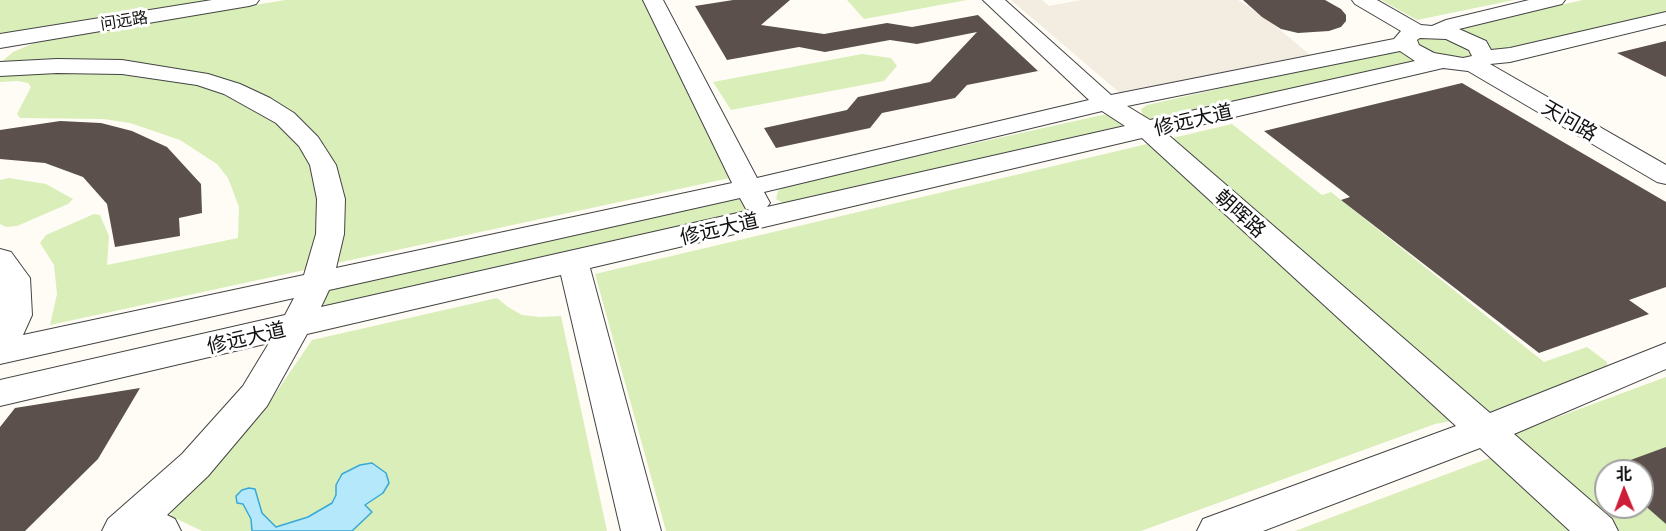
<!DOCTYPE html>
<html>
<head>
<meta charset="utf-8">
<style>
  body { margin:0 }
  #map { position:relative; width:1666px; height:531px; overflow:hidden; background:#fffcf5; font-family:Georgia,"Noto Sans SC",serif }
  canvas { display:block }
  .north { position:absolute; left:1594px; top:459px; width:60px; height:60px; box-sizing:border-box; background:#fff; border:2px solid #a0a0a0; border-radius:50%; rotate:359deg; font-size:16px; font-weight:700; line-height:24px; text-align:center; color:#111 }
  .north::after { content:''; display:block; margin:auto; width:21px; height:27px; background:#cd1d37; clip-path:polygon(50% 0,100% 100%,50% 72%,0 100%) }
</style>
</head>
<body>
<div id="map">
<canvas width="1666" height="531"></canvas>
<div class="north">北</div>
</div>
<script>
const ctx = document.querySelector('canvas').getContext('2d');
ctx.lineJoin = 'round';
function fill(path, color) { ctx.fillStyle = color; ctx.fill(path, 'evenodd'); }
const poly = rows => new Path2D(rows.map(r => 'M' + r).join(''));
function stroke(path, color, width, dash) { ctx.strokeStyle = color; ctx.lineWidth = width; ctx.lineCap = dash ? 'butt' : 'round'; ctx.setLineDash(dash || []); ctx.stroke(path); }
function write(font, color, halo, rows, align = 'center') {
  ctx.font = font + ' Georgia,"Noto Sans SC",serif'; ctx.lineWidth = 6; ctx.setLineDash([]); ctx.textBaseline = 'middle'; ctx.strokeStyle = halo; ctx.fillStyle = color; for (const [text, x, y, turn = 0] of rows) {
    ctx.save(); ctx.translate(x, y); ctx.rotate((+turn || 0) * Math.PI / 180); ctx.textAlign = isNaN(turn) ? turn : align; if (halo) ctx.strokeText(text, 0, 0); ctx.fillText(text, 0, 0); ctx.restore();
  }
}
fill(poly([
  [0,0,227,0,0,37],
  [285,0,644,0,730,178,50,325,57,294,54,265,40,243,46,235,94,214,100,215,109,236,107,265,238,238,239,207,228,178,217,164,180,140,130,123,103,119,20,118,17,114,31,87,28,83,18,81,0,82,0,63,13,52,39,41],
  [847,0,967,0,864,19],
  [1381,0,1514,0,1417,20],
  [1583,0,1666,0,1666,14,1499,51,1488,48,1463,34,1460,29,1462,27],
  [1429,33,1469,46,1474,57,1451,61,1413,45,1417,35],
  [1391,50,1401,51,1416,59,1412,63,1154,120,1143,116,1141,109,1147,105],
  [862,54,891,58,897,66,884,81,731,110,713,82],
  [1102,115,1113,115,1123,120,1124,126,1118,131,785,204,776,199,778,191,787,185],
  [1232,124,1322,195,1331,192,1544,362,1587,347,1607,362,1608,372,1495,413,1435,424,1141,531,666,531,595,274],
  [9,178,46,184,73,199,68,204,17,226,6,227,0,224,0,180],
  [729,197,742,198,750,203,748,211,327,307,320,301,327,291,341,283],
  [497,298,508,307,522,315,540,317,561,316,607,531,202,531,171,516,172,509,203,478,262,413,312,340],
  [1666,377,1666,531,1295,531,1495,456,1517,432],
  [1606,471,1642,471,1642,507,1606,507]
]), '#daeeba');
fill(poly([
  [1011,0,1042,0,1049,6,1081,0,1238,0,1273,24,1310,55,1120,93]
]), '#f2ece1');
const water = poly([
  [372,463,386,473,389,483,383,493,365,505,372,512,352,531,252,531,251,519,243,504,237,503,236,496,242,490,249,488,255,489,262,513,276,527,308,517,332,503,336,495,336,485,342,474,360,465,372,463]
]);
fill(water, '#b5e8fb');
stroke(water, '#37a8d7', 1.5);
fill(poly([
  [733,0,790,0,761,25,824,34,887,23,912,27,978,15,1038,71,967,85,955,98,882,113,870,128,776,148,764,128,847,110,858,97,930,82,977,32,917,44,890,40,825,52,799,47,727,60,695,6],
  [1243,0,1325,0,1341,9,1346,15,1346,21,1341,27,1329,31,1298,33,1281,29,1262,17],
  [1666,41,1666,77,1617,53],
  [1462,83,1666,202,1666,287,1629,300,1649,314,1539,353,1341,200,1350,197,1264,131],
  [60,121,101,123,132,131,167,147,201,184,202,213,179,218,180,236,115,247,107,204,83,177,45,163,0,159,0,130],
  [140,388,98,459,25,531,0,531,0,427,15,408],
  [1666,447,1666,524,1642,503,1642,471,1606,469]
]), '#5b504c');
const minor = poly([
  [212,0,259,0,256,4,249,6,0,48,0,34,212,0],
  [643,0,663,0,757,178,1089,100,983,0,1005,0,1111,95,1394,39,1401,31,1355,4,1352,0,1377,0,1421,25,1432,26,1446,20,1529,0,1565,0,1562,4,1459,29,1486,41,1491,50,1510,48,1666,12,1666,24,1510,62,1490,64,1666,165,1666,184,1657,182,1468,71,1443,68,1166,133,1490,413,1666,343,1666,369,1514,434,1612,519,1618,531,1570,531,1480,448,1263,531,1197,531,1203,519,1456,426,1142,138,590,268,661,531,621,531,561,275,307,334,267,406,208,476,167,515,175,519,181,531,102,531,108,519,182,454,243,386,269,343,0,406,0,380,285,315,294,298,0,364,0,249,11,252,30,278,32,315,23,335,304,275,316,234,317,199,310,165,299,146,276,123,224,94,197,85,122,74,57,73,0,76,0,62,57,59,122,60,208,74,240,84,270,98,294,113,318,137,336,165,345,199,344,234,336,268,732,183,643,0],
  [1420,38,1446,39,1469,50,1472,56,1463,58,1434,53,1419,45,1417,40,1420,38],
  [1400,51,1415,61,1150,120,1127,106,1400,51],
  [1102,111,1125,126,767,207,770,203,764,192,1102,111],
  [740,198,746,209,751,210,321,307,329,290,740,198]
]);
stroke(minor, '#444', 2);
fill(minor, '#fff');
write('16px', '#111', '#fff', [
  ["问远路",124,20,-9]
]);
write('20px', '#111', '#fff', [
  ["修远大道",1193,119,-13],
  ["天问路",1570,120,30],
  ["朝晖路",1241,213,42],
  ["修远大道",719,228,-13],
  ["修远大道",246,337,-13]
]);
</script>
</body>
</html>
